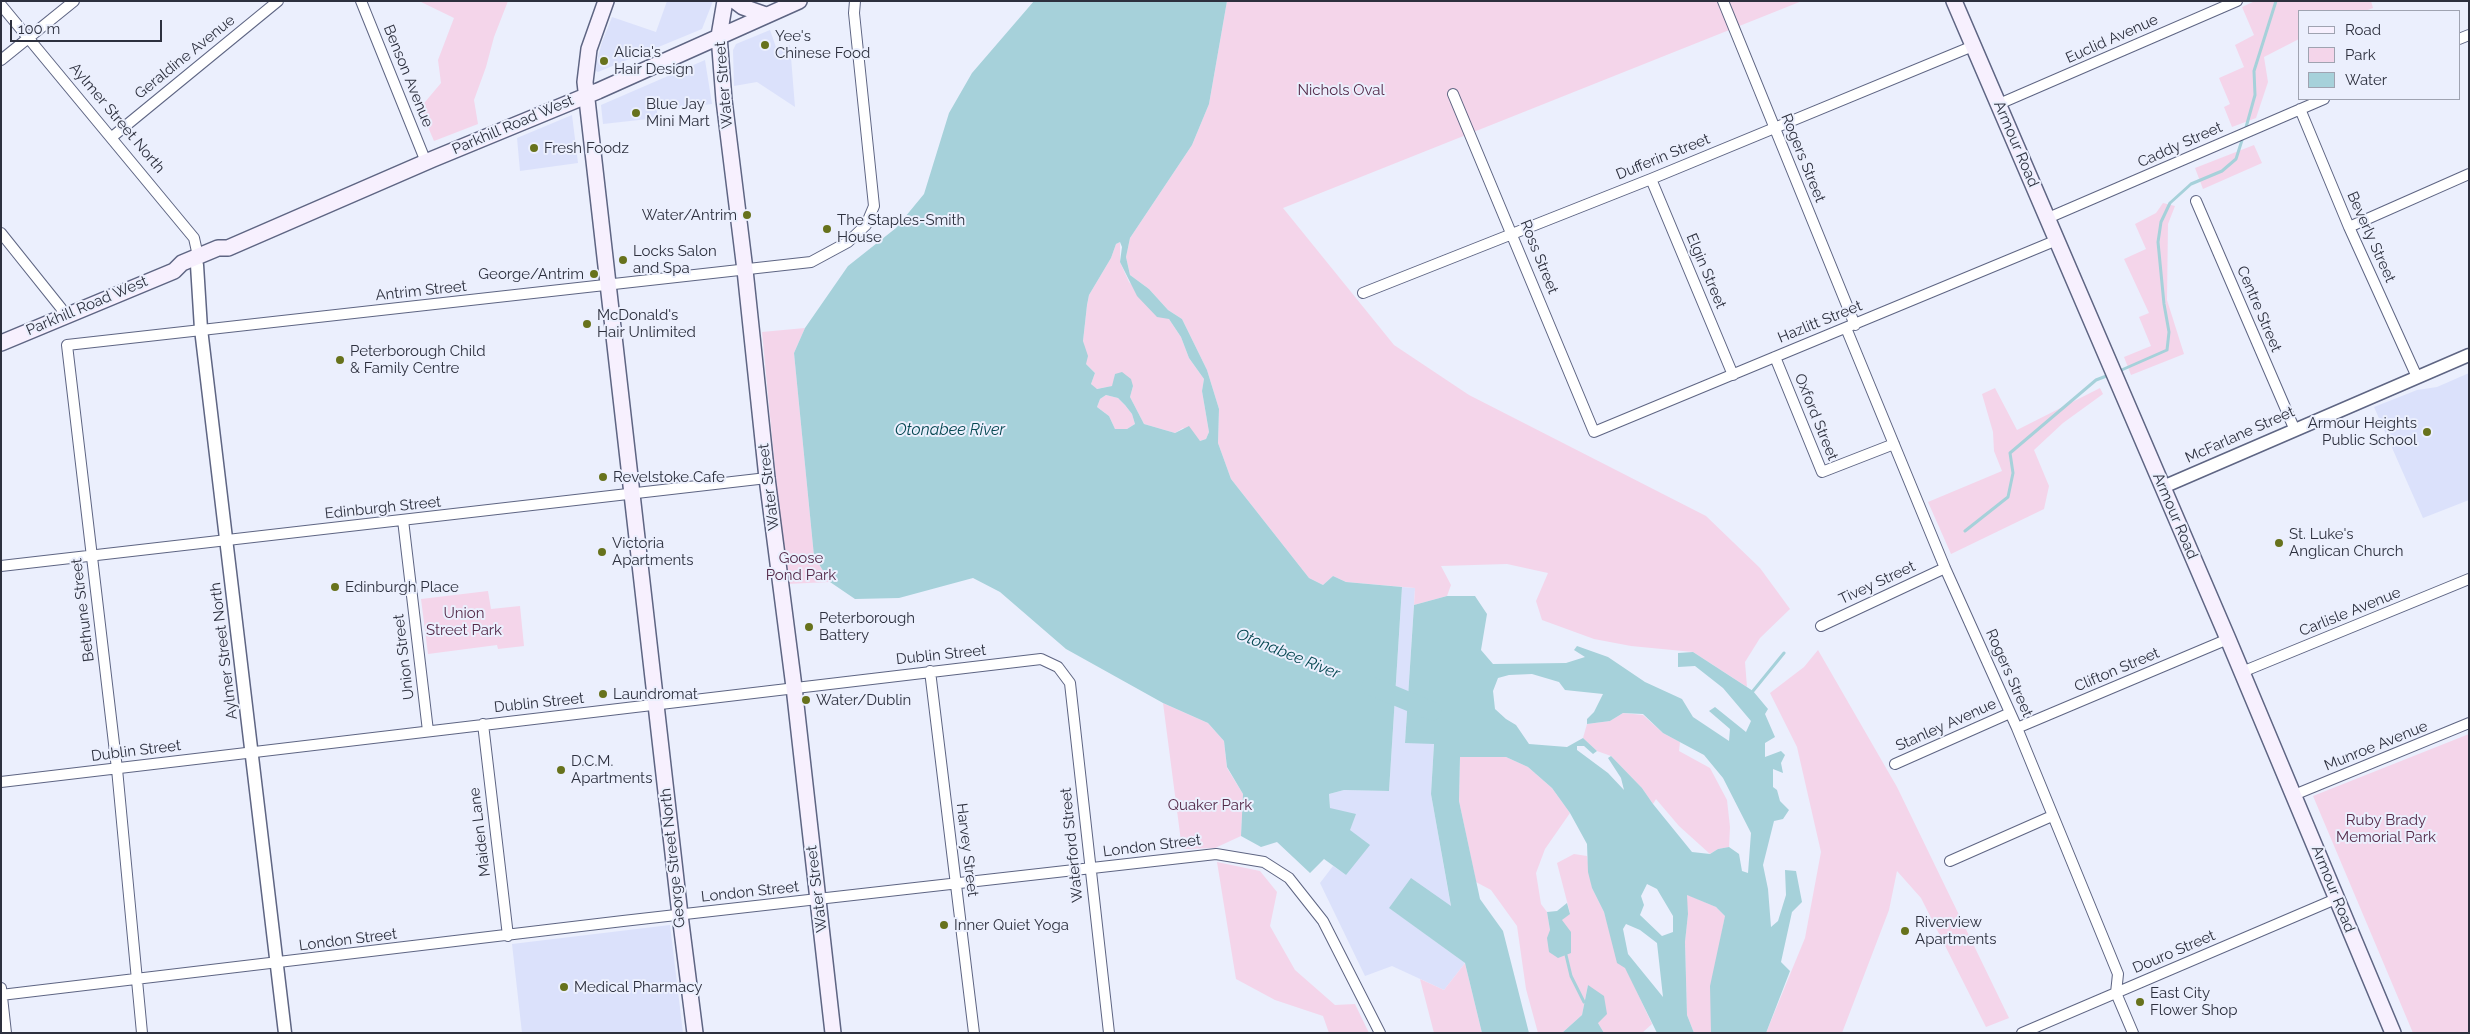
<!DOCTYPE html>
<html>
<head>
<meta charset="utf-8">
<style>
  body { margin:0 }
  #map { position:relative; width:2470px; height:1034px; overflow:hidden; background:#ebeffd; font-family:Raleway,sans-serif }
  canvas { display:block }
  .frame { position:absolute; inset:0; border:2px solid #2d303e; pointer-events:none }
  .legend { position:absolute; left:2298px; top:10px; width:162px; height:90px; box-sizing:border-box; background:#ebeffd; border:1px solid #9fa3b1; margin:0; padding:6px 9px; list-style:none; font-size:15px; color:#2d303e }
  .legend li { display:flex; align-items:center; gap:10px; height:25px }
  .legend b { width:25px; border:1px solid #9fa3b1 }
  .scale { position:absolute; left:10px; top:20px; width:152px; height:22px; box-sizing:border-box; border:2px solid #2d303e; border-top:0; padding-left:6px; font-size:15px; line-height:18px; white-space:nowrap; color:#2d303e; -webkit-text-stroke:4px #ebeffd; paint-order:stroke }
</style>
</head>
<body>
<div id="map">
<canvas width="2470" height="1034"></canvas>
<div class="frame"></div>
<ul class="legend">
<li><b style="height:6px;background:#f7f0fe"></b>Road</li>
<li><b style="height:14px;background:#f4d5ea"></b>Park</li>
<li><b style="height:14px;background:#a6d1da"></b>Water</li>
</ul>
<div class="scale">100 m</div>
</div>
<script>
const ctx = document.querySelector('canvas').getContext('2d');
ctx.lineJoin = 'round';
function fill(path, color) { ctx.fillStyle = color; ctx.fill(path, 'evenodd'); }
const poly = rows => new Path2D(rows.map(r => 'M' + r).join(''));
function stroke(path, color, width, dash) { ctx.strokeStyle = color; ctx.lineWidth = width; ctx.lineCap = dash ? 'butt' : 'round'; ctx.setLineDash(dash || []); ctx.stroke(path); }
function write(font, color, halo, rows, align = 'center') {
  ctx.font = font + ' Raleway,sans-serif'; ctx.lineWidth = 4; ctx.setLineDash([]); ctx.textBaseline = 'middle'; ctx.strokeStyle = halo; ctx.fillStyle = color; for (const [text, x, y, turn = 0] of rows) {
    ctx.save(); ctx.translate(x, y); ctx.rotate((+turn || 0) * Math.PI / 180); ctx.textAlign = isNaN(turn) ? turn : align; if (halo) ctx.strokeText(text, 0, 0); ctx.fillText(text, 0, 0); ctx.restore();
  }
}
fill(poly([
  [667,1,713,1,702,29,598,72,596,71,596,64,602,42,612,17,656,32],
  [770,30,777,50,790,45,795,107,757,82,734,86,733,50,736,44],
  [705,60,712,104,657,111,657,118,603,124,601,105],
  [572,115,578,163,520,171,517,138],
  [2469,373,2469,500,2423,518,2374,407,2417,390,2437,387],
  [1402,587,1415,588,1405,743,1434,743,1431,794,1451,907,1390,908,1465,963,1444,990,1392,966,1365,976,1320,883,1333,866,1346,875,1350,830,1330,808,1329,794,1344,790,1389,791],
  [670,925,683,1033,522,1033,512,944]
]), '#dbe1fb');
fill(poly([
  [419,1,508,1,494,37,486,67,474,100,478,124,434,141,420,108,441,83,438,60,454,18],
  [1227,1,1802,1,1283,208,1394,345,1469,395,1706,516,1760,568,1790,609,1760,638,1745,662,1747,687,1693,652,1631,646,1594,639,1542,620,1536,601,1548,573,1507,564,1441,566,1451,585,1447,596,1414,605,1415,588,1346,582,1333,576,1323,585,1309,578,1231,479,1218,443,1219,409,1207,370,1182,319,1168,310,1149,289,1130,275,1126,257,1130,238,1192,145,1209,104],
  [2255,1,2371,1,2373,8,2365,11,2299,11,2299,39,2264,57,2268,82,2256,118,2232,127,2224,107,2230,104,2219,78,2244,67,2235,45,2254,35,2242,7],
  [2254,145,2262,163,2203,189,2195,168],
  [2163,203,2175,206,2168,224,2167,300,2184,354,2131,375,2124,357,2151,346,2139,317,2149,313,2124,259,2146,249,2135,224,2156,213],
  [1120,242,1120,262,1129,282,1169,319,1181,337,1189,358,1204,379,1202,391,1209,432,1206,439,1200,441,1183,428,1175,433,1144,424,1130,397,1133,386,1115,374,1113,386,1096,389,1091,384,1095,373,1086,364,1083,341,1087,305,1089,295,1111,258,1116,244],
  [805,328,794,353,814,556,830,582,786,584,762,332],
  [1995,388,2017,430,2100,388,2103,394,2063,423,2034,450,2049,486,2044,509,1951,554,1928,502,2002,471,1994,451,1993,432,1982,394],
  [1106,395,1118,398,1125,405,1132,414,1135,424,1127,429,1115,429,1109,416,1097,407,1100,399],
  [488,591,491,609,520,606,524,646,498,649,497,645,428,654,421,599],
  [1818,650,1897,787,2009,1018,1986,1027,1921,898,1897,871,1889,910,1842,1033,1766,1033,1805,938,1821,852,1797,747,1770,693,1804,667],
  [1163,703,1208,723,1224,741,1227,768,1243,794,1241,836,1215,848,1182,849],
  [1623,713,1643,715,1663,733,1680,742,1679,751,1710,768,1727,800,1730,827,1729,847,1718,849,1710,854,1679,826,1656,799,1653,804,1642,788,1611,756,1597,751,1583,738,1587,724,1610,721],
  [2469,734,2469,1033,2413,1033,2313,796],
  [1493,755,1506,757,1528,767,1552,788,1570,813,1545,849,1536,873,1541,904,1547,912,1550,930,1570,913,1557,863,1574,854,1587,856,1592,888,1604,912,1611,936,1652,1024,1642,1033,1604,1033,1598,1023,1588,985,1582,1015,1562,1033,1538,1033,1526,989,1517,926,1491,890,1476,882,1459,801,1460,757],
  [1217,862,1260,871,1277,892,1270,926,1295,970,1335,1005,1355,1004,1369,1033,1329,1033,1323,1016,1275,1000,1236,979],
  [1686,894,1716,907,1725,916,1719,948,1711,1033,1694,1033,1687,1015,1685,942,1688,914],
  [1465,963,1482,1033,1434,1033,1420,979,1444,990]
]), '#f4d5ea');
fill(poly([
  [1034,1,1227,1,1209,104,1192,145,1130,238,1126,257,1130,275,1149,289,1168,310,1182,319,1207,370,1219,409,1218,443,1231,479,1309,578,1323,585,1333,576,1346,582,1402,587,1389,791,1344,790,1329,794,1330,808,1356,814,1350,830,1370,845,1346,875,1324,859,1310,873,1277,842,1261,847,1241,836,1243,794,1227,767,1224,741,1208,723,1163,703,1066,649,1000,592,973,578,899,598,855,599,830,582,814,556,794,353,805,328,848,266,896,228,924,194,949,113,972,73],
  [1120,242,1122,247,1120,262,1137,296,1157,317,1169,319,1181,337,1189,358,1204,379,1202,391,1209,432,1206,439,1200,441,1189,426,1175,433,1144,424,1130,397,1133,386,1131,379,1122,372,1115,374,1112,386,1097,389,1091,384,1095,373,1086,364,1088,356,1083,341,1087,305,1089,295,1111,258,1116,244],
  [1106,395,1118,398,1125,405,1132,414,1135,424,1127,429,1115,429,1109,416,1097,407,1100,399],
  [1447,596,1475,596,1487,614,1481,650,1493,664,1566,663,1585,657,1574,650,1577,646,1608,657,1645,682,1682,699,1693,717,1729,741,1730,729,1709,711,1715,707,1746,732,1751,721,1723,688,1695,666,1678,667,1678,653,1693,652,1753,691,1768,709,1765,714,1775,737,1765,743,1765,757,1781,751,1785,755,1781,763,1783,773,1773,769,1773,787,1777,790,1780,801,1789,810,1783,819,1774,821,1763,865,1768,889,1771,927,1778,921,1786,895,1785,870,1796,871,1802,902,1792,912,1781,962,1790,971,1766,1033,1711,1033,1710,986,1725,916,1716,907,1687,895,1688,914,1685,942,1687,1015,1694,1033,1657,1033,1625,968,1617,963,1604,912,1592,888,1588,872,1587,844,1570,813,1552,788,1528,767,1506,757,1460,757,1459,801,1480,899,1503,931,1529,1033,1482,1033,1465,963,1389,908,1411,878,1451,906,1431,794,1434,744,1405,743,1414,605],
  [1532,674,1559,682,1565,690,1603,694,1594,712,1587,719,1587,724,1610,721,1623,713,1643,714,1663,733,1704,755,1723,778,1751,833,1748,873,1742,871,1739,854,1729,847,1718,849,1710,854,1692,852,1653,804,1642,788,1611,756,1608,758,1621,778,1624,790,1608,773,1577,750,1577,746,1584,746,1593,754,1597,751,1583,738,1567,747,1529,744,1516,725,1506,719,1495,709,1493,691,1498,678,1509,675],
  [1647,884,1657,889,1673,916,1673,932,1662,936,1640,915,1644,905,1641,896],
  [1626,924,1640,930,1657,943,1663,997,1628,954,1623,929],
  [1567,903,1570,914,1562,920,1571,932,1571,953,1558,958,1549,952,1547,938,1550,930,1547,912,1557,911],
  [1588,985,1604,996,1607,1014,1598,1023,1604,1033,1562,1033,1582,1015]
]), '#a6d1da');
stroke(poly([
  [2245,131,2255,95,2254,71,2276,1],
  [2117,372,2167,350,2169,332,2164,304,2158,242,2161,222,2170,203,2191,184,2222,171,2236,159,2243,137],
  [1965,531,2008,497,2013,473,2010,453,2096,380,2109,375],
  [1753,691,1784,653],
  [1566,955,1571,976,1584,1002]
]), '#a6d1da', 3);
stroke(poly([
  [1371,686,1432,711]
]), '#a6d1da', 19);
const minor = poly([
  [361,1,426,162],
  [1723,1,1855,325],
  [1,5,194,238,198,256],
  [2459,39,2469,35],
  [1,60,74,1],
  [1453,94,1594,432,2057,240],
  [1999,104,2237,1],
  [2300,109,2349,227,2417,377],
  [112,137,278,1],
  [1651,179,1733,375],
  [2196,201,2294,428],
  [2048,218,2324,99],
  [2349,227,2469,174],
  [1,233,61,308,64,315],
  [1363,293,1651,179,1973,46],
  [1846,328,1945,568,2017,728,2118,974,2116,993,2133,1033],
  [1775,357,1822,472,1894,444],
  [403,520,428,731],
  [1,566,767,478],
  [1821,626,1945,568],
  [930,671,974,1033],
  [2242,672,2469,579],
  [483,724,508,936],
  [2017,728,2228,639],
  [1895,764,2010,713],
  [1,782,1041,659,1058,667,1070,683,1109,1033],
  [2294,795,2469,723],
  [1950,861,2052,816],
  [1,988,6,1033],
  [1,995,623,921,1216,854,1264,862,1289,878,1323,921,1380,1033],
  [142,1033,117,769,67,345,811,262,848,242,866,225,874,206,854,13,855,1],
  [2022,1033,2338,898]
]);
const tertiary = poly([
  [197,265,201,329,285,1033],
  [2163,487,2469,355]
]);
const secondary = poly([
  [606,1,589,49,585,82,680,915,695,1033],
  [725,1,719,36,724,100,745,270,767,478,794,687,833,1033],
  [735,1,743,7,766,15],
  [1954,1,2228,639,2393,1033],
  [1,343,174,271,182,263,218,248,228,248,433,159,598,91,799,1]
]);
stroke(minor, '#5e6583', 12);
stroke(tertiary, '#5e6583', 15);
stroke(secondary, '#5e6583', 18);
stroke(minor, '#fff', 10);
stroke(tertiary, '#fff', 12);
stroke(secondary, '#f7f0fe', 15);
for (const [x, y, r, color] of [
  [765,45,5,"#67721c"],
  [604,61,5,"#67721c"],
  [636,113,5,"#67721c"],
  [534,148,5,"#67721c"],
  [747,215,5,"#67721c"],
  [827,229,5,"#67721c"],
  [623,260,5,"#67721c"],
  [594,274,5,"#67721c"],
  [587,324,5,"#67721c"],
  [340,360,5,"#67721c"],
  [2427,432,5,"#67721c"],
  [603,477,5,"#67721c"],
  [2279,543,5,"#67721c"],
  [602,552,5,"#67721c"],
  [335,587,5,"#67721c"],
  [809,627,5,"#67721c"],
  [603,694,5,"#67721c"],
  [806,700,5,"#67721c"],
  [561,770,5,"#67721c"],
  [944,925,5,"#67721c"],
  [1905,931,5,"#67721c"],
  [564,987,5,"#67721c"],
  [2140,1002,5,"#67721c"]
]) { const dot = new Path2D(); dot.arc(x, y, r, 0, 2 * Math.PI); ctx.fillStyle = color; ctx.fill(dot); stroke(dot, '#ebeffd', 2); }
write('15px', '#2d303e', '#ebeffd', [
  ["Yee's",775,36],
  ["Chinese Food",775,53],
  ["Alicia's",614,52],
  ["Hair Design",614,69],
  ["Blue Jay",646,104],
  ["Mini Mart",646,121],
  ["Fresh Foodz",544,148],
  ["Water/Antrim",737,215,"right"],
  ["The Staples-Smith",837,220],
  ["House",837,237],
  ["Locks Salon",633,251],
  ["and Spa",633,268],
  ["George/Antrim",584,274,"right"],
  ["McDonald's",597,315],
  ["Hair Unlimited",597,332],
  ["Peterborough Child",350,351],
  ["& Family Centre",350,368],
  ["Armour Heights",2417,423,"right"],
  ["Public School",2417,440,"right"],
  ["Revelstoke Cafe",613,477],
  ["St. Luke's",2289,534],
  ["Anglican Church",2289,551],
  ["Victoria",612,543],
  ["Apartments",612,560],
  ["Edinburgh Place",345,587],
  ["Peterborough",819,618],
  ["Battery",819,635],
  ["Laundromat",613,694],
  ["Water/Dublin",816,700],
  ["D.C.M.",571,761],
  ["Apartments",571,778],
  ["Riverview",1915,922],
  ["Apartments",1915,939],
  ["Inner Quiet Yoga",954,925],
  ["Medical Pharmacy",574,987],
  ["East City",2150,993],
  ["Flower Shop",2150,1010]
], 'left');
write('15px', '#2d303e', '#ebeffd', [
  ["Euclid Avenue",2112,39,-24],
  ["Geraldine Avenue",185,57,-39],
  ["Benson Avenue",408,76,68],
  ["Water Street",724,85,-95],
  ["Aylmer Street North",117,118,50],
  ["Parkhill Road West",513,125,-23],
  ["Armour Road",2016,144,67],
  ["Caddy Street",2180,145,-24],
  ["Dufferin Street",1663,157,-22],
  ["Rogers Street",1803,158,68],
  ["Beverly Street",2371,237,66],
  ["Ross Street",1539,257,68],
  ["Elgin Street",1706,271,67],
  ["Antrim Street",421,291,-6],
  ["Parkhill Road West",87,306,-23],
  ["Centre Street",2259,309,67],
  ["Hazlitt Street",1820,322,-22],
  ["Oxford Street",1816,417,68],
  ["McFarlane Street",2240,435,-24],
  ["Water Street",769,487,-97],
  ["Edinburgh Street",383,508,-6],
  ["Armour Road",2175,516,67],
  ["Tivey Street",1877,583,-25],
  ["Bethune Street",83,610,-97],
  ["Carlisle Avenue",2350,612,-22],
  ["Aylmer Street North",224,651,-97],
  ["Dublin Street",941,655,-6],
  ["Union Street",404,657,-97],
  ["Clifton Street",2117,670,-23],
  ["Rogers Street",2009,673,66],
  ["Dublin Street",539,703,-6],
  ["Stanley Avenue",1946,725,-24],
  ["Munroe Avenue",2376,746,-22],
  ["Dublin Street",136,751,-7],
  ["Maiden Lane",480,832,-97],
  ["Waterford Street",1072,845,-96],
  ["London Street",1152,846,-7],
  ["Harvey Street",967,850,83],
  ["George Street North",673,858,-96],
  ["Water Street",817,889,-97],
  ["Armour Road",2333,889,68],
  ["London Street",750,892,-6],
  ["London Street",348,940,-7],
  ["Douro Street",2174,952,-23]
]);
write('15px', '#552b4a', '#ebeffd', [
  ["Nichols Oval",1341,90],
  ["Goose",801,558],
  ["Pond Park",801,575],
  ["Union",464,613],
  ["Street Park",464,630],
  ["Quaker Park",1210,805],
  ["Ruby Brady",2386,820],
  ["Memorial Park",2386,837]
]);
write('italic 16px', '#054751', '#ebeffd', [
  ["Otonabee River",950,430],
  ["Otonabee River",1288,654,22]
]);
</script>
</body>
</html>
